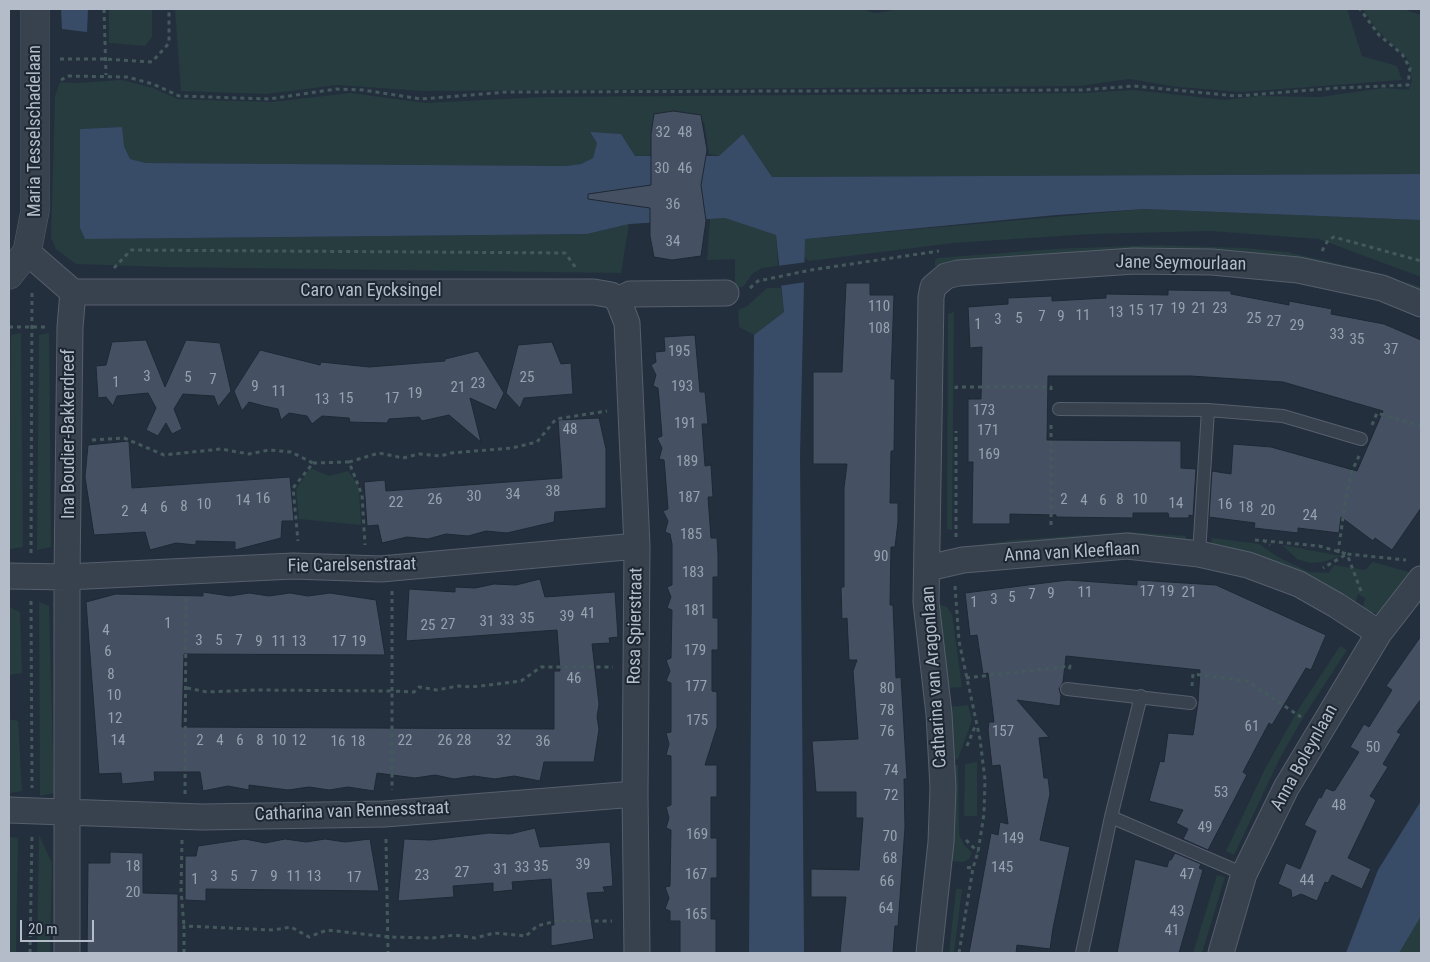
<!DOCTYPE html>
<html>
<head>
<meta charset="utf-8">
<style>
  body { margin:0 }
  #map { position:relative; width:1430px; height:962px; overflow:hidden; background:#242f3e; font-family:"Roboto Condensed",sans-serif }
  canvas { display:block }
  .frame { position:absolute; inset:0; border:10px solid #b4bcc9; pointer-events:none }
  .scale { position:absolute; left:20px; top:920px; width:74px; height:22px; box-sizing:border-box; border:2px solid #b4bcc9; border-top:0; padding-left:6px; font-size:15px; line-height:18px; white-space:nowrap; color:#b4bcc9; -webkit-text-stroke:4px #1d2633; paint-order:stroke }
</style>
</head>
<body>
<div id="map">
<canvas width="1430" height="962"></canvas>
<div class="frame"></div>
<div class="scale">20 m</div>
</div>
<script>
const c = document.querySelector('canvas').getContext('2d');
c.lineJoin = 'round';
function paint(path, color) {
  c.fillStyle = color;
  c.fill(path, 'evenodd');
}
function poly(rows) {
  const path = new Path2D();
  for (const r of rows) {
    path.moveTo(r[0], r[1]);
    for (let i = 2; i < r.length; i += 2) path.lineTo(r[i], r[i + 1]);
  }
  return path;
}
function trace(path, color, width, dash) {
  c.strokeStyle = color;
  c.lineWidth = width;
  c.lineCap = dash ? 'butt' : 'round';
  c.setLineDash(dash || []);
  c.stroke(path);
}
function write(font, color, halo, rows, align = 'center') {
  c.font = font + ' "Roboto Condensed",sans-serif';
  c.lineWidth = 4;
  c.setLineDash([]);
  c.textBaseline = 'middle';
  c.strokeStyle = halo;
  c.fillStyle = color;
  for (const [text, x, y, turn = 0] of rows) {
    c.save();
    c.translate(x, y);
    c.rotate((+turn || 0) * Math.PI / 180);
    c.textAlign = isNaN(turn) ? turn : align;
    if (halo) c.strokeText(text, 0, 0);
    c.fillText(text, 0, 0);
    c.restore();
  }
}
paint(poly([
  [109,9,152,9,152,37,145,46,109,43],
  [175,9,862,9,874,13,901,9,1347,9,1362,56,1397,66,1402,80,1242,92,1178,87,1129,79,1080,86,423,91,337,85,266,94,181,91],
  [1363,9,1403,9,1421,15,1421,174,772,177,743,134,720,156,709,154,704,122,660,121,659,155,635,156,621,134,590,133,597,143,593,158,581,164,566,166,146,163,130,159,124,146,122,127,80,129,80,228,85,239,587,234,629,224,621,273,163,267,76,264,56,249,51,238,55,96,60,82,77,83,122,80,153,88,178,99,272,102,350,93,425,103,543,97,1081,93,1133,90,1225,100,1258,96,1320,97,1383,88,1409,90,1412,80,1408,59,1376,29],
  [1144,209,1421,220,1421,277,1319,239,1211,231,1091,234,953,243,809,261,805,258,805,239],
  [725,218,776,235,778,266,762,268,752,274,744,286,735,289,735,259,707,260,710,219],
  [1155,245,1244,248,1287,252,1370,271,1421,287,1421,295,1042,257,935,266,935,260,938,258,1054,249],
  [767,288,781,288,784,312,754,335,739,327,738,310,747,306],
  [954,312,952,530,947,529,948,314],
  [21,333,23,547,9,549,11,335],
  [49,333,51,547,37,550,39,335],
  [310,468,329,476,348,471,359,487,361,525,299,519,296,489],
  [1130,532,1186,536,1187,543,967,553,967,547,1013,540],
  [1212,538,1259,544,1278,557,1309,572,1329,573,1334,565,1365,570,1373,562,1412,573,1381,614,1362,611,1365,598,1358,594,1354,606,1211,545],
  [1282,545,1341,556,1323,562,1310,563,1297,559],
  [39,602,49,606,54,793,40,796],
  [940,605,947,607,952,614,962,687,948,688,940,628],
  [9,607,20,612,22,673,9,675],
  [1340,646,1347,650,1304,716,1280,758,1234,855,1226,851,1265,769,1298,710],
  [968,705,972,720,958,759,952,760,950,707],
  [9,719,18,721,22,791,9,793],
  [977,762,977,816,964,816,965,764],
  [953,765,958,765,959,834,964,845,972,853,969,859,963,862,951,861],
  [39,835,52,863,50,953,37,953],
  [9,837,18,838,16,953,9,953],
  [1217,875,1225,877,1202,953,1193,953],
  [956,889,962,889,954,953,949,953],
  [1421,916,1421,953,1399,953,1413,928]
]), '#263c3f');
paint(poly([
  [61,9,88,9,87,32,62,29],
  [122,127,124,146,130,159,146,163,566,166,581,164,593,158,597,143,590,132,621,134,635,156,719,156,743,134,772,177,1421,174,1421,220,1144,209,1056,215,805,239,800,456,804,953,749,953,754,335,784,312,776,235,725,218,629,224,587,234,85,239,80,228,80,129],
  [1421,801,1421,916,1399,953,1346,953,1378,870]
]), '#394c67');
paint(poly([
  [807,262,806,282,779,286,777,266]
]), '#242f3e');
const building = poly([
  [673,111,701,115,707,150,701,185,706,221,701,256,672,260,654,257,650,236,650,208,588,199,588,194,651,185,651,134,654,114,673,111],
  [846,283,870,283,870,295,894,295,891,379,895,379,894,451,891,451,890,503,898,503,898,522,895,547,891,547,890,605,893,605,896,678,901,677,907,779,904,779,905,827,898,926,895,926,893,953,840,953,846,897,811,897,811,869,859,870,863,818,856,818,856,792,816,792,812,741,858,739,853,671,857,660,849,660,847,618,842,619,841,587,844,587,844,488,847,464,813,464,813,372,842,372,846,283],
  [1168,290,1231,291,1231,294,1289,305,1289,301,1332,309,1331,314,1384,324,1421,340,1421,508,1392,550,1375,538,1373,541,1341,517,1339,533,1298,528,1298,533,1254,528,1255,523,1209,517,1212,471,1231,474,1233,444,1271,447,1357,471,1383,411,1283,382,1191,376,1048,376,1047,440,1181,441,1181,468,1196,469,1193,516,1189,515,1189,518,1169,518,1168,513,1133,513,1133,518,1056,517,1056,515,1010,514,1010,524,972,524,973,462,968,462,968,399,981,399,982,347,970,348,968,307,1008,304,1008,298,1052,296,1052,301,1106,298,1106,294,1168,295,1168,290],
  [695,335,700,392,705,392,708,424,702,424,705,466,711,465,713,497,708,497,711,538,717,538,718,555,718,577,713,577,713,618,718,618,718,650,712,650,712,691,717,692,717,727,705,765,717,765,717,797,711,797,711,838,717,838,717,878,711,878,711,919,716,919,716,953,680,953,680,921,670,921,670,911,665,909,669,898,665,887,670,886,671,830,666,828,669,818,666,807,671,805,671,756,666,755,669,744,666,733,671,732,671,683,666,681,670,671,666,660,671,658,672,610,667,608,671,597,667,587,672,585,672,544,670,534,665,532,668,521,663,511,668,509,665,471,664,460,659,459,662,448,657,438,662,436,659,398,658,388,653,386,656,375,651,365,656,362,655,352,665,351,664,337,695,335],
  [146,340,165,387,186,340,220,343,231,391,218,407,214,396,183,394,174,409,182,429,172,434,166,423,158,436,146,430,156,408,148,393,117,396,113,406,106,397,98,398,96,366,106,365,112,342,146,340],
  [552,342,561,364,571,363,573,394,524,398,520,408,506,393,518,345,552,342],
  [260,350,320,365,321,362,369,367,445,361,445,359,478,351,504,393,496,410,470,398,481,442,449,415,422,421,419,417,389,419,387,423,350,422,349,418,322,416,312,424,307,416,289,413,281,420,278,409,264,406,249,402,242,411,234,391,260,350],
  [599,418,606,449,606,508,555,512,554,522,507,533,486,531,468,536,446,534,428,539,407,537,382,543,378,525,367,526,364,482,385,480,386,491,562,478,558,420,599,418],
  [129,441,132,488,290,477,294,521,282,521,281,538,235,550,235,542,196,541,196,545,176,543,150,550,145,532,94,535,85,477,88,445,129,441],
  [540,579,545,597,615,592,618,637,609,638,610,643,592,644,599,704,597,717,599,729,594,762,544,762,540,781,514,776,495,779,474,776,454,779,435,775,415,778,377,773,374,791,348,787,329,790,309,787,288,790,249,785,249,790,228,786,203,791,200,772,154,772,155,781,122,784,121,773,99,774,86,602,116,594,203,596,203,592,230,596,249,593,269,596,290,593,308,596,330,593,376,600,385,655,184,654,182,727,554,729,554,671,560,671,557,630,406,641,409,589,455,592,455,587,475,588,494,584,516,585,540,579],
  [1068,580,1137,585,1137,580,1216,585,1326,635,1311,670,1306,668,1272,725,1269,723,1243,772,1247,775,1208,850,1183,839,1188,829,1176,823,1183,810,1149,801,1160,761,1164,762,1168,733,1193,735,1198,703,1200,670,1066,656,1063,682,1059,689,1061,695,1060,706,1017,700,1049,737,1039,738,1044,778,1048,778,1050,794,1040,840,1070,847,1053,928,1050,949,1017,945,1016,953,969,953,991,833,998,835,1000,822,1008,824,1000,765,992,766,988,730,989,722,994,722,988,673,983,674,977,635,970,636,965,593,1068,580],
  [1421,636,1421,699,1397,732,1401,734,1383,764,1388,767,1370,796,1376,800,1348,858,1371,869,1362,889,1332,875,1328,883,1325,882,1317,901,1301,894,1292,898,1291,890,1278,884,1286,863,1300,869,1316,831,1304,825,1319,797,1321,798,1326,788,1333,791,1335,790,1359,752,1350,747,1364,724,1369,727,1392,690,1386,686,1421,636],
  [535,828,540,847,610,842,613,886,603,887,605,892,587,893,594,939,551,946,551,925,554,925,551,879,512,882,513,890,493,892,493,883,453,886,454,897,398,901,404,839,430,840,489,833,510,834,535,828],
  [245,839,265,843,285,839,306,842,325,839,345,842,370,839,379,891,206,889,206,901,185,900,185,856,196,856,198,846,245,839],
  [110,852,143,853,143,893,178,894,178,953,87,953,88,863,110,863,110,852],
  [1175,853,1201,864,1199,868,1203,870,1179,953,1117,953,1135,859,1167,867,1169,860,1171,860,1175,853]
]);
paint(building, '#455162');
trace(building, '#1f2835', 1);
const service = poly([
  [1059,409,1208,410,1283,416,1361,439],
  [1199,554,1208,410],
  [1067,689,1190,703],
  [1111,817,1244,874],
  [1082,953,1111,817,1141,696]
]);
const minor = poly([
  [27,252,73,292,594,292,611,295,618,300,627,323,637,546,635,794,637,953],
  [618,300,630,294,726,293],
  [928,568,963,560,1127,546,1199,554,1248,565,1299,584,1336,605,1379,633],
  [9,576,67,577,293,566,381,569,637,546],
  [9,810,202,817,385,814,635,794],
  [67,953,67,577,70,327,73,292],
  [929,953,941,842,943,788,939,714,926,602,931,297,933,287,946,276,958,273,1134,261,1212,262,1298,270,1382,288,1421,304],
  [1221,953,1244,874,1286,788,1379,633,1421,579]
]);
const tertiary = poly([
  [9,275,27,252,35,211,35,9]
]);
trace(service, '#565f6c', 14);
trace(minor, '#565f6c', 27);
trace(tertiary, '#565f6c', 29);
trace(poly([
  [104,9,106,75],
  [60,59,105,59,152,62,169,43,169,9],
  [61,80,68,76,127,77,153,84,179,96,269,99,336,89,363,90,421,99,507,92,1082,90,1134,86,1236,96,1337,88,1408,85,1410,68,1402,54,1379,35,1360,9],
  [1322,251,1328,240,1334,237,1421,261],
  [114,268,131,250,565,253,576,268],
  [750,288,758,281,811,270,939,251],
  [9,327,46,327],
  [956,389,956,387,1051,387,1051,394],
  [1051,425,1051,529],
  [1372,425,1377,413,1421,426],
  [92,440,124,438,164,455,221,449,249,454,269,450,291,452,313,463,293,488,298,541],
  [349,462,379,453,403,458,419,454,441,456,451,453,512,448,537,442,556,419,607,411],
  [313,463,349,462,362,495,365,545],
  [956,537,956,431],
  [1255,540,1319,546,1347,554,1323,568],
  [1263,540,1270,545],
  [31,553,32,292],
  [1338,553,1346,497,1352,471,1359,456],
  [955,586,959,641,980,739,985,780,984,814,978,852,973,868,963,867],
  [392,591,392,691,414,692,419,687,437,690,458,686,472,687,521,681,541,667,613,667],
  [1361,591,1347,554,1406,560],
  [31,601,32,788],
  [966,678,1070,666,1069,670],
  [1192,686,1193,674,1247,681,1301,717],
  [187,688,207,692,255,690,392,691,392,790],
  [967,746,976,724],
  [185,794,186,595],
  [386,839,388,953],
  [182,840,181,890,184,926],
  [966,840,978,852],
  [30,953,32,834],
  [184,953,184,926,273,930,291,927,309,937,327,930,389,937,432,938,455,935,475,938,494,933,526,936,537,926,556,921,612,921],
  [959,953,973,868]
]), '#44595c', 3, [4, 4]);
trace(service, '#38414e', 12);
trace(minor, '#38414e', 25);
trace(tertiary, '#38414e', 28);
write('15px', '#98a1af', null, [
  ["32",663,133],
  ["48",685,133],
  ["30",662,169],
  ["46",685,169],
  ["36",673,205],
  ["34",673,242],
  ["110",879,307],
  ["19",1178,309],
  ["21",1199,309],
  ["23",1220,309],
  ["15",1136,311],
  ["17",1156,311],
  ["13",1116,313],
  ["11",1083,316],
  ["7",1042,317],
  ["9",1061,317],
  ["5",1019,319],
  ["25",1254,319],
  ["3",998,320],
  ["27",1274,322],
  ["1",978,325],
  ["29",1297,326],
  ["108",879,329],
  ["33",1337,335],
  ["35",1357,340],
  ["37",1391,350],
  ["195",679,352],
  ["3",147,377],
  ["5",188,378],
  ["25",527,378],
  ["7",213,380],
  ["1",116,383],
  ["23",478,384],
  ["9",255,387],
  ["193",682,387],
  ["21",458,388],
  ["11",279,392],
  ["19",415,394],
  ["15",346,399],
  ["17",392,399],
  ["13",322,400],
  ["173",984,411],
  ["191",685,424],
  ["48",570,430],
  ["171",988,431],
  ["169",989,455],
  ["189",687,462],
  ["38",553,492],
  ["34",513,495],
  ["30",474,497],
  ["187",689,498],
  ["16",263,499],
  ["26",435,500],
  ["2",1064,500],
  ["8",1120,500],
  ["10",1140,500],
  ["14",243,501],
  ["4",1084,501],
  ["6",1103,501],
  ["22",396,503],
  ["14",1176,504],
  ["10",204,505],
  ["16",1225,505],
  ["8",184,507],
  ["6",164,508],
  ["18",1246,508],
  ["4",144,510],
  ["20",1268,511],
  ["2",125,512],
  ["24",1310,516],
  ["185",691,535],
  ["90",881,557],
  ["183",693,573],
  ["17",1147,592],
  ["19",1167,592],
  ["11",1085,593],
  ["21",1189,593],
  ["9",1051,594],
  ["7",1032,595],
  ["5",1012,598],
  ["3",994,600],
  ["1",974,603],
  ["181",695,611],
  ["41",588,614],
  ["39",567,617],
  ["35",527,619],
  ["33",507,621],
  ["31",487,622],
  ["1",168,624],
  ["27",448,625],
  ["25",428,626],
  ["4",106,631],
  ["3",199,641],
  ["5",219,641],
  ["7",239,641],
  ["9",259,642],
  ["11",279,642],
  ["13",299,642],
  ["17",339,642],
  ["19",359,642],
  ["179",695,651],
  ["6",108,652],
  ["8",111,675],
  ["46",574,679],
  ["177",696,687],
  ["80",887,689],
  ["10",114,696],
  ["78",887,711],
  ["12",115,719],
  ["175",697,721],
  ["61",1252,727],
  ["76",887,732],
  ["157",1003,732],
  ["14",118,741],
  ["2",200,741],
  ["4",220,741],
  ["6",240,741],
  ["8",260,741],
  ["10",279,741],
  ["12",299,741],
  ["22",405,741],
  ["26",445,741],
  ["28",464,741],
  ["32",504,741],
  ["16",338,742],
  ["18",358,742],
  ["36",543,742],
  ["50",1373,748],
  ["74",891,771],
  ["53",1221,793],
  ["72",891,796],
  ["48",1339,806],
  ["49",1205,828],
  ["169",697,835],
  ["70",890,837],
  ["149",1013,839],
  ["68",890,859],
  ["39",583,865],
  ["18",133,867],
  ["35",541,867],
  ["33",522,868],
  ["145",1002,868],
  ["31",501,870],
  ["27",462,873],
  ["167",696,875],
  ["47",1187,875],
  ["23",422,876],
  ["3",214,877],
  ["5",234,877],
  ["7",254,877],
  ["9",274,877],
  ["11",294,877],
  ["13",314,877],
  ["17",354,878],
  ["1",195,880],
  ["44",1307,881],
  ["66",887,882],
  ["20",133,893],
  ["64",886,909],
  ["43",1177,912],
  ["165",696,915],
  ["41",1172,931]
]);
write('18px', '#b4bcc9', '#1d2633', [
  ["Maria Tesselschadelaan",35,131,-90],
  ["Jane Seymourlaan",1181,264,1],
  ["Caro van Eycksingel",371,291],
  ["Ina Boudier-Bakkerdreef",69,434,-90],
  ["Anna van Kleeflaan",1072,553,-3],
  ["Fie Carelsenstraat",352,566,-1],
  ["Rosa Spierstraat",636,626,-89],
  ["Catharina van Aragonlaan",935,677,-94],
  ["Anna Boleynlaan",1305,758,-61],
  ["Catharina van Rennesstraat",352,812,-2]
]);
</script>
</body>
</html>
